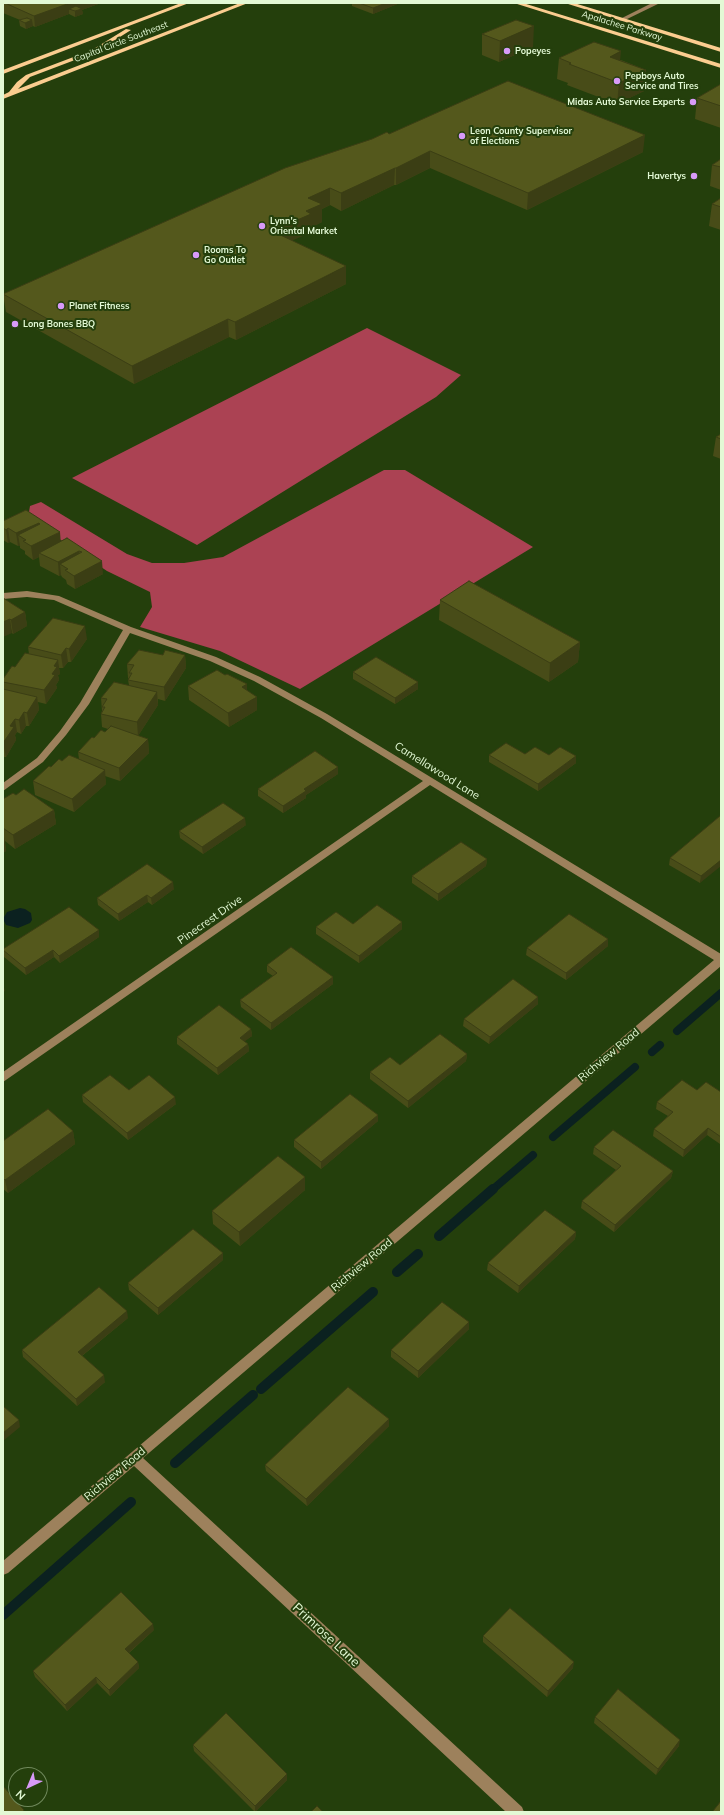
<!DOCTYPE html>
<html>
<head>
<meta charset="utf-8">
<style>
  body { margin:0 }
  #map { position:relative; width:724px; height:1815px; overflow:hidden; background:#243f0c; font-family:Mulish,sans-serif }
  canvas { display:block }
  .frame { position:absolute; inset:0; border:4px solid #e3f9d5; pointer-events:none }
  .north { position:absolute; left:8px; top:1767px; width:40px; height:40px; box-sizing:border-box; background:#243f0c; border:1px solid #70895c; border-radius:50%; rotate:224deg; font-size:11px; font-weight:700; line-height:16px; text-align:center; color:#e3f9d5 }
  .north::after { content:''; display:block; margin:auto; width:14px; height:18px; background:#d89af8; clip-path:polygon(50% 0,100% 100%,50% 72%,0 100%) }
</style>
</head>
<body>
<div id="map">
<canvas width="724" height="1815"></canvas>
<div class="frame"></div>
<div class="north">N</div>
</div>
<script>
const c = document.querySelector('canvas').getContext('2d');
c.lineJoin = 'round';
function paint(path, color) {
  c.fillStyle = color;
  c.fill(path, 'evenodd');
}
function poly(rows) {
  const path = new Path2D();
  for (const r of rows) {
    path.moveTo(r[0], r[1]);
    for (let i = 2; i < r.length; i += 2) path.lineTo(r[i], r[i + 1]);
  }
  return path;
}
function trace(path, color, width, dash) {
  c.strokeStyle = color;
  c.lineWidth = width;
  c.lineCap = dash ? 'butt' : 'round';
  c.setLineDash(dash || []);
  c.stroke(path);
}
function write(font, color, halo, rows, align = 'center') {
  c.font = font + ' Mulish,sans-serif';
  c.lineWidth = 4;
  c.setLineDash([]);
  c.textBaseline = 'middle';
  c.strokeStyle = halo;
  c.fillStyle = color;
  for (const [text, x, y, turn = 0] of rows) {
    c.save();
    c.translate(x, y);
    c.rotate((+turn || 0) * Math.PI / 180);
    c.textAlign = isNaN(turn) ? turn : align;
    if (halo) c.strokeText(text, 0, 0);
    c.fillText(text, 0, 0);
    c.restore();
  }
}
paint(poly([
  [367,328,461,375,436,397,197,545,72,478],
  [384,470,405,470,533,547,300,689,220,651,140,627,152,607,150,592,107,571,28,518,30,506,41,502,127,554,152,563,184,563,223,557]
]), '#ab4253');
paint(poly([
  [20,908,25,909,31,913,32,920,30,923,18,928,6,925,3,919,7,912]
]), '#0b2120');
trace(poly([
  [677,1031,721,993],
  [652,1052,660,1045],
  [553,1137,635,1067],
  [492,1190,533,1155]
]), '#0b2120', 8);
trace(poly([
  [439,1236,493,1189],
  [397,1272,418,1254],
  [261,1389,373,1292],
  [175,1463,253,1395],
  [3,1615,131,1502]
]), '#0b2120', 10);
paint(poly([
  [652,3,660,3,623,21,618,20,652,3],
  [27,591,59,596,131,627,216,657,260,677,327,714,721,954,721,966,143,1458,522,1807,524,1812,506,1812,134,1466,8,1573,3,1575,3,1561,714,960,430,785,3,1082,3,1072,423,781,321,718,254,681,210,661,130,633,89,704,66,735,43,762,3,791,3,783,37,758,60,731,80,703,123,630,54,600,27,597,3,599,3,593,27,591]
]), '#9d815c');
paint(poly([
  [181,3,189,3,3,74,3,70,181,3],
  [240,3,248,3,3,99,3,95,9,92,17,82,26,75,92,50,126,29,131,30,96,52,30,77,18,89,240,3],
  [514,3,523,3,721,64,721,68,514,3],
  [565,3,574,3,721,48,721,52,565,3]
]), '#fbcd90');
paint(poly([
  [3,3,101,3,82,10,83,14,75,17,69,14,35,27,33,26,26,29,20,26,19,20,20,20,3,13],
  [352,3,400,3,373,14,352,6],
  [482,34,533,47,499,62,482,55],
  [559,58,621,60,646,70,644,91,617,104,567,85,568,83,557,79],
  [721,84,721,128,695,119,697,98],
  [389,134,643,152,527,210,430,168,396,185,394,185,341,211,330,205,322,209,322,222,312,227,312,232,292,240,346,284,236,340,229,337,134,384,6,312,3,294],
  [721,159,721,190,710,186,712,165],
  [721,198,721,230,709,226,712,204],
  [721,434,721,459,713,456,716,437],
  [26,510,61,541,67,538,103,574,75,589,67,584,66,580,62,577,61,575,59,576,40,566,39,557,33,560,25,554,25,551,20,548,20,546,18,546,10,542,8,543,3,540,3,521],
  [3,598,25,612,27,626,13,634,12,633],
  [440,600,580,642,578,662,549,682,439,620],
  [87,639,71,662,68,662,63,668,59,668,60,674,58,675,59,680,56,685,57,688,46,704,38,702,39,710,29,726,26,726,21,734,17,732,15,735,16,740,6,757,3,757,3,679,29,654,28,647],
  [163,655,185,655,186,668,165,701,158,699,158,705,138,736,148,739,149,753,120,781,105,776,106,784,74,812,35,795,33,781,51,767,62,761,79,759,78,752,94,738,105,732,108,729,102,727,101,714,102,711,101,698,129,685,128,680,129,678,128,678,127,664],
  [353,672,418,682,418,689,395,704,353,679],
  [225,675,247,684,247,690,257,710,229,727,189,700,188,686],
  [489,755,549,755,576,763,538,791,489,762],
  [338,774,306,795,306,798,283,813,258,796,258,789],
  [16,795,54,810,56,824,15,849,5,841,6,851,3,853,3,799],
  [720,816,700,883,669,865,670,858],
  [246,825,203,854,180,838,179,831],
  [487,859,486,866,438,901,412,883,412,876],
  [174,889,152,905,148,902,119,921,98,905,97,898],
  [353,924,402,929,359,963,316,934,316,927],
  [99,937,60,963,54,957,26,975,4,957,3,949],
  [608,939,608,946,566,980,526,955,527,948],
  [267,965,333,984,271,1030,241,1007,240,1000,273,976,267,972],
  [538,997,538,1004,489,1044,463,1026,464,1019],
  [251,1029,252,1036,244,1041,248,1044,249,1051,218,1075,177,1044,177,1037],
  [467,1054,466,1061,408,1108,370,1079,370,1072,400,1065],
  [129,1090,176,1104,128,1140,83,1102,82,1095],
  [697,1090,721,1092,721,1143,720,1144,707,1135,683,1157,653,1136,654,1129,668,1116,656,1109,657,1102],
  [378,1115,378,1121,321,1169,294,1147,294,1140],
  [73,1131,75,1144,8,1193,3,1189,3,1141],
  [594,1147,673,1171,671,1178,614,1232,581,1208,582,1201,616,1170,593,1154],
  [305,1177,305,1190,240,1246,213,1224,212,1211],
  [576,1232,575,1239,518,1293,487,1270,488,1263],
  [223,1260,158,1315,129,1290,128,1283],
  [128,1318,82,1356,105,1382,77,1406,23,1357,22,1350],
  [469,1322,469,1329,418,1378,391,1357,391,1350],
  [389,1419,389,1426,307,1506,266,1471,265,1465],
  [154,1630,129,1653,138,1662,139,1668,110,1696,97,1683,67,1711,35,1677,33,1671],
  [483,1636,573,1668,547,1697,483,1642],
  [595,1717,679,1746,656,1775,594,1723],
  [193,1745,287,1774,287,1780,255,1812,194,1751]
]), '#484c18');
paint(poly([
  [70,3,101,3,82,10,83,14,75,17,75,11,69,9,69,14,35,27,34,16],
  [386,3,400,3,373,14,373,8],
  [32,20,33,26,26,29,25,23],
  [534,26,533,47,499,62,500,41],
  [621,51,619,72,610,57],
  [646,70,644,91,617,104,619,83],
  [645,135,643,152,527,210,528,193],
  [430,151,430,168,396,185,396,168],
  [395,168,394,185,341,211,341,193],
  [330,188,330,205,322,209,322,222,312,227,312,232,273,249,272,231,308,198],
  [346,266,346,284,236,340,235,322],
  [228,319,229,337,134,384,132,366],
  [39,523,40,536,26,540,18,535,20,546,18,546,16,533],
  [8,528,10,542,8,543,6,530],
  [60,532,61,545,39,553,39,557,33,560,31,546],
  [79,551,81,564,68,569,60,564,61,575,59,576,58,562],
  [102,561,103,574,75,589,74,576],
  [25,612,27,626,13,634,11,620],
  [10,619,12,633,3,637,3,622],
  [85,626,87,639,71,662,69,649],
  [580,642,578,662,549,682,550,663],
  [66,648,68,662,63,668,61,655],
  [185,655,186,668,165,701,164,687],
  [58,660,60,674,58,675,59,680,56,685,57,688,46,704,44,690,52,674,54,666],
  [418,682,418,689,395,704,395,698],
  [247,684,247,698,242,687],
  [157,692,158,705,138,736,137,722],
  [37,697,39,710,29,726,27,713],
  [257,697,257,710,229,727,228,713],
  [24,712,26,726,21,734,19,720],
  [15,719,17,732,15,735,16,740,6,757,3,743,10,726],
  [148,739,149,753,120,781,119,768],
  [576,756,576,763,538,791,538,784],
  [338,767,338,774,306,795,306,798,283,813,283,806,304,789],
  [105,770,106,784,74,812,72,799],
  [54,810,56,824,15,849,13,835],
  [245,818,246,825,203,854,202,847],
  [4,837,6,851,3,853,3,838],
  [487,859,486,866,438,901,438,894],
  [721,860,721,866,700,883,701,876],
  [173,882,174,889,152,905,151,898],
  [147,895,148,902,119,921,118,914],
  [402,922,402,929,359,963,359,956],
  [99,930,99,937,60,963,59,956],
  [608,939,608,946,566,980,566,973],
  [53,950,54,957,26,975,25,968],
  [333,977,333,984,271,1030,271,1023],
  [3,984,5,991,3,992],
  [538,997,538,1004,489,1044,490,1037],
  [251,1029,252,1036,240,1045,240,1038],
  [248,1044,249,1051,218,1075,217,1068],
  [467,1054,466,1061,408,1108,408,1101],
  [175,1097,176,1104,128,1140,127,1133],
  [378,1115,378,1121,321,1169,321,1162],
  [708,1128,707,1135,683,1157,684,1150],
  [73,1131,75,1144,8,1193,5,1180],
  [673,1171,671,1178,614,1232,615,1225],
  [305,1177,305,1190,240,1246,239,1232],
  [576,1232,575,1239,518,1293,519,1286],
  [223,1253,223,1260,158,1315,158,1308],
  [127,1311,128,1318,79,1358,78,1352],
  [469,1322,469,1329,418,1378,418,1371],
  [104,1375,105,1382,77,1406,76,1399],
  [389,1419,389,1426,307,1506,306,1499],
  [19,1420,20,1427,3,1441,3,1433],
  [153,1624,154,1630,126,1655,125,1649],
  [138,1662,139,1668,110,1696,109,1690],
  [574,1662,573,1668,547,1697,548,1691],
  [96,1677,97,1683,67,1711,65,1705],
  [680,1740,679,1746,656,1775,658,1769],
  [287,1774,287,1780,255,1812,255,1806]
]), '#3b3e14');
const building = poly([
  [5,3,70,3,34,16,5,3],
  [359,3,386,3,373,8,359,3],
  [76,6,82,9,75,11,69,9,76,6],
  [27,18,32,20,25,23,19,20,27,18],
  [516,20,534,26,500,41,482,34,516,20],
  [594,42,621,51,610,57,646,70,619,83,569,64,571,63,559,58,594,42],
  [508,81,645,135,528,193,430,151,396,168,395,168,341,193,330,188,308,198,322,204,306,211,311,214,272,231,346,266,235,322,228,319,132,366,3,294,285,168,372,139,387,132,389,134,508,81],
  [721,84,721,106,697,98,721,84],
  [721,159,721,167,712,165,721,159],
  [721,198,721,207,712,204,721,198],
  [721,434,721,439,716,437,721,434],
  [26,510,60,532,31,546,23,541,26,540,18,535,40,524,39,523,16,533,8,528,6,530,3,528,3,521,26,510],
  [67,538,102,561,74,576,65,570,68,569,60,564,82,552,79,551,58,562,39,553,67,538],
  [469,581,580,642,550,663,440,600,469,581],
  [3,598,25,612,11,620,10,619,3,622,3,598],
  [53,618,85,626,69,649,66,648,61,655,28,647,53,618],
  [139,650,163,655,165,650,185,655,164,687,128,680,132,673,129,673,134,665,127,664,139,650],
  [25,653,58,660,54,666,57,667,52,674,55,675,44,690,3,682,3,679,12,666,15,667,25,653],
  [376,657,418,682,395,698,353,672,376,657],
  [217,670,225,675,227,674,247,684,242,687,257,697,228,713,188,686,217,670],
  [114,682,157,692,137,722,101,714,105,707,102,707,107,699,101,698,114,682],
  [3,689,37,697,27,713,24,712,19,720,15,719,10,726,14,727,3,743,3,689],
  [111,726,148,739,119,768,78,752,92,737,94,738,101,730,105,732,111,726],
  [506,743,525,754,535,747,549,755,560,747,576,756,538,784,489,755,506,743],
  [315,751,338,767,304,789,306,791,283,806,258,789,315,751],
  [69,755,105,770,72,799,33,781,49,766,51,767,59,759,62,761,69,755],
  [24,789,54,810,13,835,3,828,3,799,13,793,16,795,24,789],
  [223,803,245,818,202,847,179,831,223,803],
  [720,816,721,817,721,860,701,876,670,858,720,816],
  [461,842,487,859,438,894,412,876,461,842],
  [147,864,173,882,151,898,147,895,118,914,97,898,147,864],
  [377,905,402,922,359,956,316,927,336,912,353,924,377,905],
  [69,907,99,930,59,956,53,950,25,968,3,950,3,949,69,907],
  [569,914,608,939,566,973,527,948,569,914],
  [291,947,333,977,271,1023,240,1000,277,973,267,965,291,947],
  [513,979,538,997,490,1037,464,1019,513,979],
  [219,1005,251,1029,240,1038,248,1044,217,1068,177,1037,219,1005],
  [440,1034,467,1054,408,1101,370,1072,390,1057,400,1065,440,1034],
  [110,1075,129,1090,149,1075,175,1097,127,1133,82,1095,110,1075],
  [682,1080,697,1090,706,1082,721,1092,721,1137,708,1128,684,1150,654,1129,673,1112,657,1102,682,1080],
  [350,1094,378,1115,321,1162,294,1140,350,1094],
  [48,1109,73,1131,5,1180,3,1178,3,1141,48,1109],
  [613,1130,673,1171,615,1225,582,1201,621,1166,594,1147,613,1130],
  [278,1156,305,1177,239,1232,212,1211,278,1156],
  [545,1210,576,1232,519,1286,488,1263,545,1210],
  [193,1229,223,1253,158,1308,128,1283,193,1229],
  [99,1287,127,1311,78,1352,104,1375,76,1399,22,1350,99,1287],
  [442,1302,469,1322,418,1371,391,1350,442,1302],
  [348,1387,389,1419,306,1499,265,1465,348,1387],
  [3,1406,19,1420,3,1433,3,1406],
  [121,1592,153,1624,125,1649,138,1662,109,1690,96,1677,65,1705,33,1671,121,1592],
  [510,1608,574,1662,548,1691,483,1636,510,1608],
  [618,1689,680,1740,658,1769,595,1717,618,1689],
  [226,1713,287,1774,255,1806,193,1745,226,1713],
  [3,1786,24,1810,23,1812,3,1812,3,1786],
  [721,1801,721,1812,714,1812,713,1811,721,1801],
  [317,1806,323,1812,311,1812,317,1806]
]);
paint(building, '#54581c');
trace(building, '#3b3e14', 1);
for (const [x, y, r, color] of [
  [507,51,4,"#d89af8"],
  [617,81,4,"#d89af8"],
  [693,102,4,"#d89af8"],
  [462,136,4,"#d89af8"],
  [694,176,4,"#d89af8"],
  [262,226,4,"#d89af8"],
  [196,255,4,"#d89af8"],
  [61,306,4,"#d89af8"],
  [15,324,4,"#d89af8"]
]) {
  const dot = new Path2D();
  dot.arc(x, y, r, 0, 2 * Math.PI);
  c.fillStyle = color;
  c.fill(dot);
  trace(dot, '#243f0c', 1.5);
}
write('9px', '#e3f9d5', '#243f0c', [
  ["Apalachee Parkway",622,26,17],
  ["Capital Circle Southeast",121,42,-21]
]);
write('bold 9px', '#e3f9d5', '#243f0c', [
  ["Popeyes",515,51],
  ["Pepboys Auto",625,76],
  ["Service and Tires",625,86],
  ["Midas Auto Service Experts",685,102,"right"],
  ["Leon County Supervisor",470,131],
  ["of Elections",470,141],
  ["Havertys",686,176,"right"],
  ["Lynn's",270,221],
  ["Oriental Market",270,231],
  ["Rooms To",204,250],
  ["Go Outlet",204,260],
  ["Planet Fitness",69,306],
  ["Long Bones BBQ",23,324]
], 'left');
write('11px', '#e3f9d5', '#243f0c', [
  ["Camellawood Lane",437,771,32],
  ["Pinecrest Drive",210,920,-35],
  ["Richview Road",609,1055,-40],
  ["Richview Road",362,1265,-40],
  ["Richview Road",115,1474,-40]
]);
write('13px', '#e3f9d5', '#243f0c', [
  ["Primrose Lane",326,1635,43]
]);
</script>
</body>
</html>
